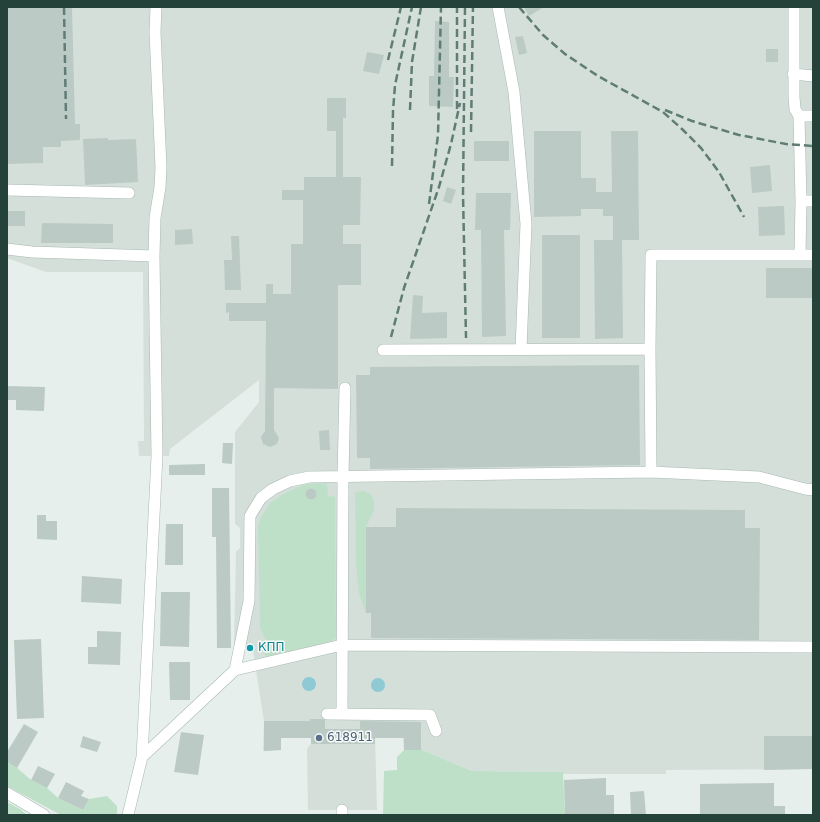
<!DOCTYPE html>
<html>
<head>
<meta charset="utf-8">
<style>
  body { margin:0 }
  #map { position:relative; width:820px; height:822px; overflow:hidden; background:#e6efeb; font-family:"DejaVu Sans",sans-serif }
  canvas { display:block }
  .frame { position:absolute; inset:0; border:8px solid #24423a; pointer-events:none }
</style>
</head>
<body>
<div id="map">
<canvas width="820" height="822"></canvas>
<div class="frame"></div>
</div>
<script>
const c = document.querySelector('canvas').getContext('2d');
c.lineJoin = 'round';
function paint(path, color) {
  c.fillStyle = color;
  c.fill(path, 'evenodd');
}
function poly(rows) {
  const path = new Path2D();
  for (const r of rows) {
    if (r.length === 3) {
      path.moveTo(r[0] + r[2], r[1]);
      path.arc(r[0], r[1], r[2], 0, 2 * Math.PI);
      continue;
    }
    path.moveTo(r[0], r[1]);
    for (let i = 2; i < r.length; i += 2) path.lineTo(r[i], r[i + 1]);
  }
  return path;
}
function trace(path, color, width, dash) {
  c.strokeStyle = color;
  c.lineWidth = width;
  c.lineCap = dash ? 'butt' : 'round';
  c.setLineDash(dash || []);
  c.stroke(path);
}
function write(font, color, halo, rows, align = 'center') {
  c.font = font + ' "DejaVu Sans",sans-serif';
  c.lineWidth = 3;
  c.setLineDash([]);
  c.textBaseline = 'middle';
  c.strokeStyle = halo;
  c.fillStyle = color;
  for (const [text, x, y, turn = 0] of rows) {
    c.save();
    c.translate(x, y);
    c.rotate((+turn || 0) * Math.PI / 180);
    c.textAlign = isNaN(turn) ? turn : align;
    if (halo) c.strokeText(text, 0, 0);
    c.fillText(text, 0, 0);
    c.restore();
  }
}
paint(poly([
  [7,7,813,7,813,769,666,770,666,774,563,774,563,772,472,771,422,750,404,750,403,738,375,738,377,810,308,810,307,749,311,744,311,738,281,738,281,750,263,751,264,721,253,651,234,643,236,552,240,548,240,528,235,524,235,432,259,402,259,380,170,449,169,456,139,456,138,441,144,441,143,272,46,272,7,258]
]), '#d4dfda');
paint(poly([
  [327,483,328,496,335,497,336,638,330,642,266,657,262,645,266,641,260,627,258,527,261,517,270,503,285,493,306,484],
  [364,491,370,494,374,499,374,510,366,527,366,613,359,593,356,565,355,492],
  [404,750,422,750,472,771,563,772,565,815,383,815,384,771,397,770,397,757],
  [7,762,17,768,31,780,47,788,58,798,83,810,89,799,107,796,117,806,117,815,61,815,7,786],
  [7,802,20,809,27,815,7,815]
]), '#bfe0c8');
paint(poly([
  [309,684,7],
  [378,685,7]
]), '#8ec9d4');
paint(poly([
  [7,7,72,7,75,124,80,124,80,140,61,141,61,147,43,147,43,163,7,164],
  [524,7,544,7,529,16],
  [435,21,449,22,449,77,454,77,453,107,429,106,429,76,434,76],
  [523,36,527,53,519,55,515,37],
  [766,49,778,49,778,62,766,62],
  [367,52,384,55,379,74,363,71],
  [327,98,346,98,346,118,343,118,343,177,361,177,360,225,343,225,343,244,361,244,361,285,338,285,338,389,274,388,274,430,279,438,277,444,270,447,263,444,261,437,265,431,266,321,229,321,229,312,226,313,226,303,266,303,266,284,273,284,273,294,291,294,291,244,303,244,303,200,282,200,282,190,304,190,304,177,336,177,336,131,327,131],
  [534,131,581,131,581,178,596,178,596,192,612,192,611,131,638,131,639,240,622,240,623,338,595,339,594,240,613,240,613,216,603,216,603,209,581,209,581,216,534,217],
  [108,138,108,140,136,139,138,182,85,185,83,139],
  [474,141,509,141,509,161,474,161],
  [770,165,772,191,752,193,750,167],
  [447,187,456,190,451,204,443,201],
  [476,193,511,193,510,230,504,230,506,336,482,337,481,230,475,230],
  [784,206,785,235,759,236,758,207],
  [7,211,25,211,25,226,7,226],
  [42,223,113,224,113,243,41,243],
  [192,229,193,244,175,245,175,230],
  [542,235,580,235,580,338,542,338],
  [231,236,239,236,241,290,225,290,224,260,232,260],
  [766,268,813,268,813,298,766,298],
  [413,295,423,296,422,313,447,312,447,338,410,339],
  [639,365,640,465,370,469,370,458,357,458,356,375,370,375,370,367],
  [7,386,45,387,44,411,16,410,16,400,7,400],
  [329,430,330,450,320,450,319,431],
  [223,443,233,443,232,464,222,463],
  [205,464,205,475,169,475,169,465],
  [212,488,229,488,231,648,217,648,216,537,212,537],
  [311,494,5.5],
  [396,508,745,510,745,528,760,528,759,640,371,638,371,613,366,613,366,527,396,527],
  [37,515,46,515,46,521,57,521,57,540,37,539],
  [166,524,183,524,183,565,165,565],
  [82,576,122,579,121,604,81,602],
  [161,592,190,592,189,647,160,646],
  [97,631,121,632,120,665,88,664,88,647,97,647],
  [41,639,44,718,17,719,14,640],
  [169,662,190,662,190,700,170,700],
  [310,719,322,719,325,720,325,729,360,729,360,721,421,722,421,750,404,750,404,738,375,738,375,744,311,744,311,738,281,738,281,750,264,751,264,721,310,721],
  [24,724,38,732,17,768,7,762,7,752],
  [181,732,204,735,198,775,174,772],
  [83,736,101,742,97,752,80,747],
  [764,736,813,736,813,769,764,770],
  [38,766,55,774,47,788,31,780],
  [606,778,606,795,614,795,614,815,565,815,564,780],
  [66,782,84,791,81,796,89,799,83,810,58,798],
  [774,783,774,806,785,806,785,815,700,815,700,784],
  [644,791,646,815,631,815,630,792]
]), '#bbcac4');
const minor = poly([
  [498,7,514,92,526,224,521,349],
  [794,7,794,97,795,109,799,116],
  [793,74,813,76],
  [7,190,129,193],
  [801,201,813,201],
  [7,249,32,252,154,256],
  [800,255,801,201,799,116,813,116],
  [383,350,650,349],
  [651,472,650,349,651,255,813,255],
  [235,670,249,601,250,516,261,498,273,489,290,481,309,477,651,472,759,477,805,489,813,490],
  [327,714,430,715,436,731],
  [342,714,343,476,345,388],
  [142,757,235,670,342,645,813,647],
  [7,793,44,815],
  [342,810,342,815],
  [128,815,142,757,157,456,154,256,155,218,160,187,161,167,155,32,156,7]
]);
trace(minor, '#a8b8b2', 12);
trace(minor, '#fff', 11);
trace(poly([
  [64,7,66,119],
  [465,7,463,194,466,338],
  [519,7,543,35,565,54,598,76,663,112,682,129,701,148,719,172,744,217],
  [388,60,401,7],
  [457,109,457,7],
  [410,110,412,62,421,7],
  [665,110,692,121,739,135,786,144,813,146],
  [471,132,473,7],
  [392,166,393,111,395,85,412,7],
  [429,204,438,135,441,7],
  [391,337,404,288,439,187,451,144,460,103]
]), '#5f7d75', 2.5, [8, 4]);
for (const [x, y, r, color] of [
  [250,648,4,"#0f9aa8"],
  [319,738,4,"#5c6f8a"]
]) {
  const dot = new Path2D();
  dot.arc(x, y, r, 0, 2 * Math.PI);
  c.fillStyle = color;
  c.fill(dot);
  trace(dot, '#f7fbf9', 1.5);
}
write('12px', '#0d838f', '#f7fbf9', [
  ["КПП",258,648]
], 'left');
write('12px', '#4e5e75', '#f7fbf9', [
  ["618911",327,738]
], 'left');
</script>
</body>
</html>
